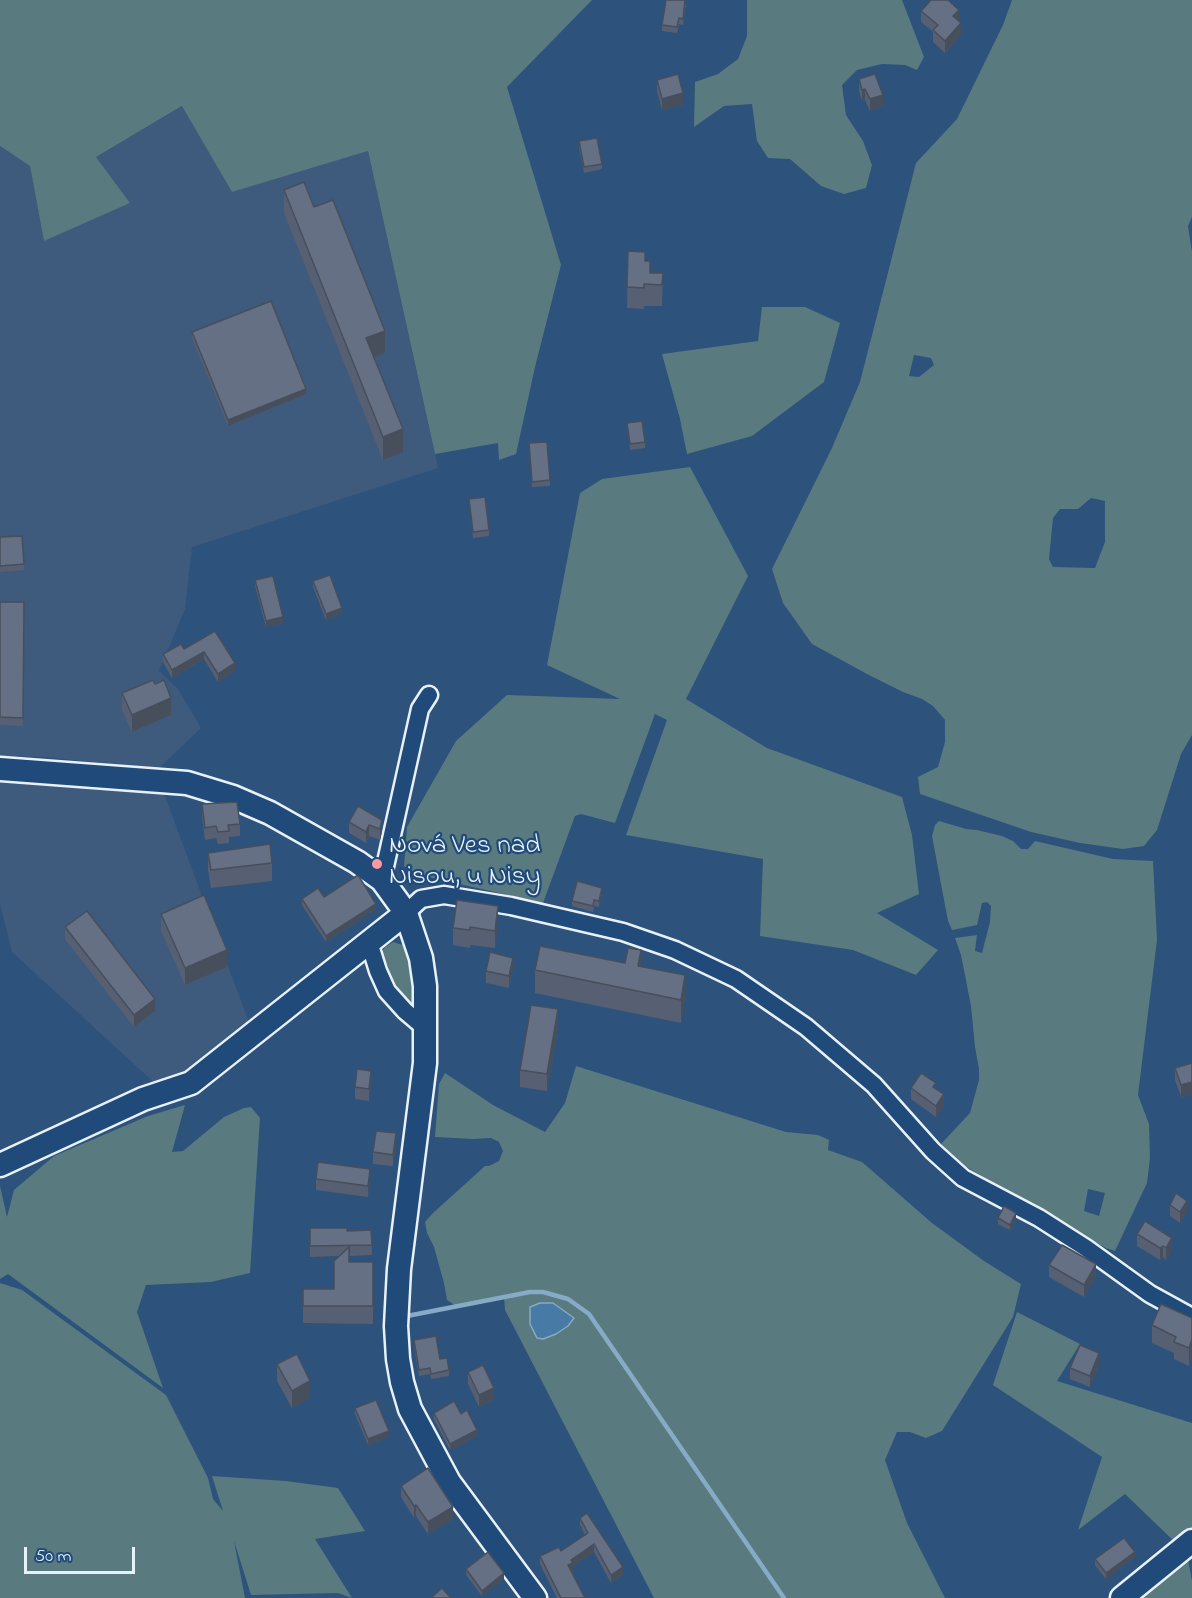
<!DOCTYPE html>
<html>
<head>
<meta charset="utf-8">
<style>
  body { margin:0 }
  #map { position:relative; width:1192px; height:1598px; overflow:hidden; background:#2d527c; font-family:"Indie Flower",sans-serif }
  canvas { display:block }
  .scale { position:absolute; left:24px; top:1547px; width:111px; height:27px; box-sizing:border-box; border:3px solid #e8f1f8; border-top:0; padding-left:8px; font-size:18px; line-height:21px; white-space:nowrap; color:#e8f1f8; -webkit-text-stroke:4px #1f4a7a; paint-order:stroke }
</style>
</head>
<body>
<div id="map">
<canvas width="1192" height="1598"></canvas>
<div class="scale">50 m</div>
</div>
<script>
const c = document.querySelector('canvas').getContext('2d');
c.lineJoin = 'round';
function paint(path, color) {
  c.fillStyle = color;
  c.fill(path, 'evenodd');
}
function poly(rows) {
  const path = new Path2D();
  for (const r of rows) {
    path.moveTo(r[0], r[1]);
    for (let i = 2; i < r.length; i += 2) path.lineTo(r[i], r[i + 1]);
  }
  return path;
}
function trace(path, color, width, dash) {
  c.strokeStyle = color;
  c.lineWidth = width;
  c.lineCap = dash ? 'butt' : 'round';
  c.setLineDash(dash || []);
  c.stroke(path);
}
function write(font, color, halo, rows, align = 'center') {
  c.font = font + ' "Indie Flower",sans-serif';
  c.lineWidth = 4.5;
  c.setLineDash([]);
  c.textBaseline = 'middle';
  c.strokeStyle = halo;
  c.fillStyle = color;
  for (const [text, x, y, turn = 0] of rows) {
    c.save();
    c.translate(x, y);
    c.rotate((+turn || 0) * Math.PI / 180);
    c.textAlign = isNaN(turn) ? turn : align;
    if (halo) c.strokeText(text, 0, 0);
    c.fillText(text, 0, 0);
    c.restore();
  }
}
paint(poly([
  [183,106,232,192,368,151,438,468,192,547,185,609,159,671,178,689,201,728,158,769,44,757,0,756,0,146,30,166,44,240,130,203,96,157],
  [0,781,163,791,251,1028,208,1062,160,1088,12,952,0,904]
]), '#3e5b7e');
paint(poly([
  [0,0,592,0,507,87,561,265,535,367,516,454,499,460,498,443,435,454,368,151,232,192,182,106,96,157,130,203,44,241,30,166,0,146],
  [747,0,902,0,924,57,917,70,905,65,882,64,857,70,842,85,846,115,863,141,872,165,866,188,844,194,821,186,790,159,768,158,757,141,752,104,724,106,694,127,695,82,718,74,738,59,747,36],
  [1012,0,1192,0,1192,217,1188,226,1192,252,1192,735,1181,754,1157,830,1144,846,1123,849,1080,843,1031,832,920,794,918,777,938,767,945,742,945,720,933,706,922,699,903,692,867,674,812,644,783,603,772,569,832,448,860,382,916,163,957,119,1003,25],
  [914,355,931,358,934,365,919,377,909,376],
  [1091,498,1105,501,1105,542,1095,568,1053,567,1049,559,1053,518,1060,509,1078,509],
  [762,307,805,307,840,323,824,382,752,436,687,454,680,419,662,354,758,341],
  [690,467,748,576,686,699,767,748,902,797,912,835,919,894,877,913,938,950,916,975,853,950,760,936,763,859,626,835,667,720,655,714,615,823,581,814,575,816,543,903,420,875,404,866,407,827,456,741,507,695,620,699,547,665,580,493,602,479],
  [939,821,966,829,977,830,1002,836,1013,841,1021,849,1028,849,1035,841,1113,859,1153,861,1157,940,1138,1095,1149,1124,1150,1158,1147,1183,1115,1251,1106,1248,956,1161,941,1144,970,1113,979,1080,979,1069,975,1047,971,1006,961,955,955,938,977,935,975,951,982,953,990,922,991,906,987,902,982,903,977,925,952,930,948,921,932,836,935,825],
  [1088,1189,1105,1193,1099,1216,1084,1211],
  [393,942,403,945,410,950,419,978,414,1009,400,994,386,973,380,955,385,947],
  [576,1066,786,1132,818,1135,829,1140,828,1150,862,1162,932,1223,984,1261,1021,1284,1013,1317,942,1431,926,1438,910,1432,897,1432,885,1460,907,1523,945,1598,654,1598,505,1310,504,1296,456,1306,447,1300,444,1283,434,1247,427,1233,425,1222,432,1214,485,1166,489,1166,499,1161,503,1151,499,1142,491,1138,473,1139,435,1137,439,1084,445,1073,493,1105,545,1132,565,1103],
  [185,1105,172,1152,183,1151,224,1117,244,1108,251,1107,260,1118,250,1273,211,1282,146,1285,137,1312,163,1388,8,1274,0,1279,0,1186,7,1217,14,1190,54,1156,148,1116],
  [0,1283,22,1290,166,1395,208,1478,213,1499,223,1511,212,1476,286,1481,338,1488,365,1531,315,1539,352,1598,338,1593,251,1595,234,1541,245,1598,0,1598],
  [1017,1312,1080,1344,1057,1381,1192,1423,1192,1534,1178,1545,1125,1494,1078,1530,1102,1457,993,1385],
  [1188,1560,1192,1581,1192,1598,1137,1598]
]), '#597a7f');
const water = poly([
  [540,1303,553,1303,574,1318,568,1326,556,1334,543,1339,537,1338,530,1324,530,1307,540,1303]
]);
paint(water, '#477aa4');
trace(water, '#87aac6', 1.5);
trace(poly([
  [407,1316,530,1292,543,1292,568,1299,589,1314,784,1598]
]), '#87aac6', 4.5);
const street = poly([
  [382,880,420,709,429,695],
  [406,913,421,899,444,895,511,906,623,932,675,950,736,979,806,1027,874,1085,933,1151,963,1178,1039,1218,1086,1248,1150,1294,1192,1317],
  [369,942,378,971,387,991,405,1011,425,1028]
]);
const secondary = poly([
  [0,769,187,783,233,797,270,813,357,862,382,880,406,913,421,958,425,986,425,1063,399,1269,396,1326,398,1359,402,1382,410,1409,449,1482,535,1598],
  [0,1165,143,1099,191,1083,406,913],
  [1122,1598,1192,1541]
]);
trace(street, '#e8f1f8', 21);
trace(secondary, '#e8f1f8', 27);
trace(street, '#1f4a7a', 16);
trace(secondary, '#1f4a7a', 22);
paint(poly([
  [686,3,683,25,679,24,677,33,662,31,662,25],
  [921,11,959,21,961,35,945,53,933,42,933,32,921,22],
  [859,79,883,106,870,111,865,100,862,101,859,91],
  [657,80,683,105,662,110,657,91],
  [579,141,602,164,602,169,584,173,579,147],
  [284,190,314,207,385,353,374,358,403,452,383,460,284,213],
  [628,251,645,261,650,273,663,273,662,306,644,306,644,309,627,308],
  [192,332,306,394,228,426,192,338],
  [627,423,645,442,645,448,630,450],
  [529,449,550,480,550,486,532,487],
  [469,499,489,530,489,536,473,538],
  [0,537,24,564,24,570,0,572],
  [255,580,283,623,266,627,255,586],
  [313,581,342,613,326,620,313,587],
  [0,602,24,602,23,726,0,725],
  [215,631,235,671,218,682,204,659,172,678,163,662,163,654,184,649],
  [122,693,171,715,132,732,122,710],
  [202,804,240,824,240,836,229,837,229,843,218,844,216,838,205,840,202,816],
  [358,806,382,831,380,840,369,836,366,843,349,833,349,822],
  [208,853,272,863,272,881,211,888,208,870],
  [602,894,599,907,594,906,593,912,572,906,572,901],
  [324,897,376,909,326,942,302,905,302,899],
  [161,914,227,967,185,985,161,931],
  [498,924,495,948,470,945,470,948,453,945,453,928],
  [65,927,155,1011,134,1027,65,939],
  [641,966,685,998,681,1023,535,993,535,970],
  [513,969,509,988,486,983,486,971],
  [558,1027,547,1091,520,1087,520,1070],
  [1192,1063,1192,1094,1181,1097,1175,1080,1175,1068],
  [371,1082,369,1101,355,1099,355,1087],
  [911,1088,936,1089,944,1106,936,1117,911,1099],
  [396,1145,393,1166,373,1164,373,1152],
  [316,1179,370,1181,368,1197,316,1190],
  [1170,1205,1187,1212,1180,1223,1170,1216],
  [998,1218,1016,1219,1010,1230,998,1224],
  [310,1228,347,1231,371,1230,372,1255,349,1256,349,1262,373,1262,373,1324,303,1323,303,1289,334,1289,339,1256,310,1257],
  [1137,1234,1172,1250,1166,1260,1163,1257,1160,1260,1137,1246],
  [1049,1265,1096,1276,1084,1297,1049,1277],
  [1192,1318,1192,1356,1189,1366,1174,1359,1174,1353,1152,1343,1152,1325],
  [414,1340,440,1359,449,1370,449,1376,431,1379,430,1374,419,1376,414,1346],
  [277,1364,310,1398,292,1408,277,1381],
  [1099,1365,1090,1387,1070,1379,1070,1368],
  [468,1372,494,1399,479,1407,468,1384],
  [355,1408,389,1437,368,1445,355,1414],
  [434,1413,461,1414,477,1436,450,1450,434,1419],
  [401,1486,453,1519,428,1534,416,1516,414,1518,401,1497],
  [580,1518,623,1575,611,1583,594,1552,573,1566,573,1571,571,1572,585,1598,557,1598,540,1564,540,1556,561,1551,585,1535,580,1525],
  [1135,1557,1106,1579,1095,1565,1095,1559],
  [466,1569,504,1579,482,1596,466,1575]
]), '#576072');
paint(poly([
  [959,10,959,21,953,16],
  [961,23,961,35,945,53,945,41],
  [865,89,865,100,862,101,862,90],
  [683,93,683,105,662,110,662,99],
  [883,95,883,106,870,111,870,99],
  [385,331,385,353,366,361,366,338],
  [306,389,306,394,228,426,228,420],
  [403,429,403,452,383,460,383,437],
  [342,608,342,613,326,620,326,614],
  [283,617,283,623,266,627,266,621],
  [204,652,204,659,172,678,172,670],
  [235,663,235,671,218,682,218,674],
  [171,698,171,715,132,732,132,715],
  [382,820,382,831,380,840,380,829],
  [369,825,369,836,366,843,366,832],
  [602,888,602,894,599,907,599,901],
  [376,904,376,909,326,942,326,936],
  [498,906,498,924,495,948,495,931],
  [227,950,227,967,185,985,185,968],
  [641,950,641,973,638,966],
  [513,958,513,969,509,988,509,976],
  [685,975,685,998,681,1023,681,1000],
  [155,999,155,1011,134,1027,134,1015],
  [558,1009,558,1027,547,1091,547,1074],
  [371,1071,371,1082,369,1101,369,1089],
  [1192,1082,1192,1094,1181,1097,1181,1085],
  [944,1094,944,1106,936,1117,936,1106],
  [396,1133,396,1145,393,1166,393,1155],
  [370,1169,370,1181,368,1197,368,1186],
  [1187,1201,1187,1212,1180,1223,1180,1212],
  [1016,1213,1016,1219,1010,1230,1010,1225],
  [1172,1238,1172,1250,1166,1260,1166,1248],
  [1163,1246,1163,1257,1160,1260,1160,1248],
  [1096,1264,1096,1276,1084,1297,1084,1285],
  [1192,1339,1192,1356,1189,1366,1189,1348],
  [1099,1353,1099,1365,1090,1387,1090,1376],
  [310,1381,310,1398,292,1408,292,1391],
  [494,1388,494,1399,479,1407,479,1395],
  [477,1430,477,1436,450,1450,450,1444],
  [389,1431,389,1437,368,1445,368,1439],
  [416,1505,416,1516,414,1518,414,1506],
  [453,1507,453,1519,428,1534,428,1522],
  [594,1544,594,1552,573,1566,573,1571,568,1573,568,1565,571,1560],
  [1135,1552,1135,1557,1106,1579,1106,1573],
  [623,1567,623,1575,611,1583,611,1575],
  [504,1573,504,1579,482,1596,482,1591]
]), '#474e5c');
const building = poly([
  [666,0,685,0,683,19,679,18,677,27,662,25,666,0],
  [931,0,948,0,959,10,953,16,961,23,945,41,933,30,938,25,921,11,931,0],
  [678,74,683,93,662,99,657,80,678,74],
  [875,74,883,95,870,99,865,89,862,90,859,79,875,74],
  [597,138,602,164,584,167,579,141,597,138],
  [304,182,314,207,333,200,385,331,366,338,403,429,383,437,284,190,304,182],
  [628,251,645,252,645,261,650,261,650,273,663,273,662,285,644,284,644,288,627,287,628,251],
  [271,301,306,389,228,420,192,332,271,301],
  [642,421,645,442,630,444,627,423,642,421],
  [547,442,550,480,532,482,529,443,547,442],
  [485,497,489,530,473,532,469,499,485,497],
  [22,536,24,564,0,566,0,537,22,536],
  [330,575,342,608,326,614,313,581,330,575],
  [273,576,283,617,266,621,255,580,273,576],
  [0,602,24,602,23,718,0,717,0,602],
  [215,631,235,663,218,674,204,652,172,670,163,654,181,644,184,649,215,631],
  [153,680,155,684,164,680,171,698,132,715,122,693,153,680],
  [237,802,240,824,228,825,229,831,218,832,216,826,205,828,202,804,237,802],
  [358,806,382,820,380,829,369,825,366,832,349,822,358,806],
  [270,844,272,863,211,870,208,853,270,844],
  [358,875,376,904,326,936,302,899,318,888,324,897,358,875],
  [577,881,602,888,599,901,594,900,593,906,572,901,577,881],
  [204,895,227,950,185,968,161,914,204,895],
  [457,900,498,906,495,931,470,927,470,930,453,928,457,900],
  [87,911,155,999,134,1015,65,927,87,911],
  [540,946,625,963,628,948,641,950,638,966,685,975,681,1000,535,970,540,946],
  [490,952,513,958,509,976,486,971,490,952],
  [531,1005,558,1009,547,1074,520,1070,531,1005],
  [1192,1063,1192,1082,1181,1085,1175,1068,1192,1063],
  [357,1069,371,1071,369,1089,355,1087,357,1069],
  [921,1073,936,1083,933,1087,944,1094,936,1106,911,1088,921,1073],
  [376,1131,396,1133,393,1155,373,1152,376,1131],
  [318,1162,370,1169,368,1186,316,1179,318,1162],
  [1176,1193,1187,1201,1180,1212,1170,1205,1176,1193],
  [1004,1206,1016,1213,1010,1225,998,1218,1004,1206],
  [1145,1221,1172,1238,1166,1248,1163,1246,1160,1248,1137,1234,1145,1221],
  [310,1228,347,1228,347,1231,371,1230,372,1245,310,1246,310,1228],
  [1062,1245,1096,1264,1084,1285,1049,1265,1062,1245],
  [349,1247,349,1262,373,1262,373,1306,303,1306,303,1289,334,1289,334,1261,349,1247],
  [1161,1304,1192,1318,1192,1339,1189,1348,1174,1342,1176,1337,1152,1325,1161,1304],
  [436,1336,440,1359,447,1358,449,1370,431,1374,430,1368,419,1370,414,1340,436,1336],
  [1080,1345,1099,1353,1090,1376,1070,1368,1080,1345],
  [297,1354,310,1381,292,1391,277,1364,297,1354],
  [483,1365,494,1388,479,1395,468,1372,483,1365],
  [376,1400,389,1431,368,1439,355,1408,376,1400],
  [454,1401,461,1414,467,1410,477,1430,450,1444,434,1413,454,1401],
  [428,1468,453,1507,428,1522,416,1505,414,1506,401,1486,428,1468],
  [587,1513,623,1567,611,1575,594,1544,571,1560,573,1563,568,1565,585,1598,561,1598,540,1556,559,1547,561,1551,588,1533,580,1518,587,1513],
  [1124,1538,1135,1552,1106,1573,1095,1559,1124,1538],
  [488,1552,504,1573,482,1591,466,1569,488,1552],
  [442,1588,451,1598,431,1598,442,1588]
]);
paint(building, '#657084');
trace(building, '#474e5c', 1.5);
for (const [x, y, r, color] of [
  [377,864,6,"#ff9aa2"]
]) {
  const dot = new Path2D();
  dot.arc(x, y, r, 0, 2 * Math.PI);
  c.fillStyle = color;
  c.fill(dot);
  trace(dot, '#1f4a7a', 2);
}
write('27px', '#e8f1f8', '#1f4a7a', [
  ["Nová Ves nad",389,848],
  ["Nisou, u Nisy",389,879]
], 'left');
</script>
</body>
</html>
